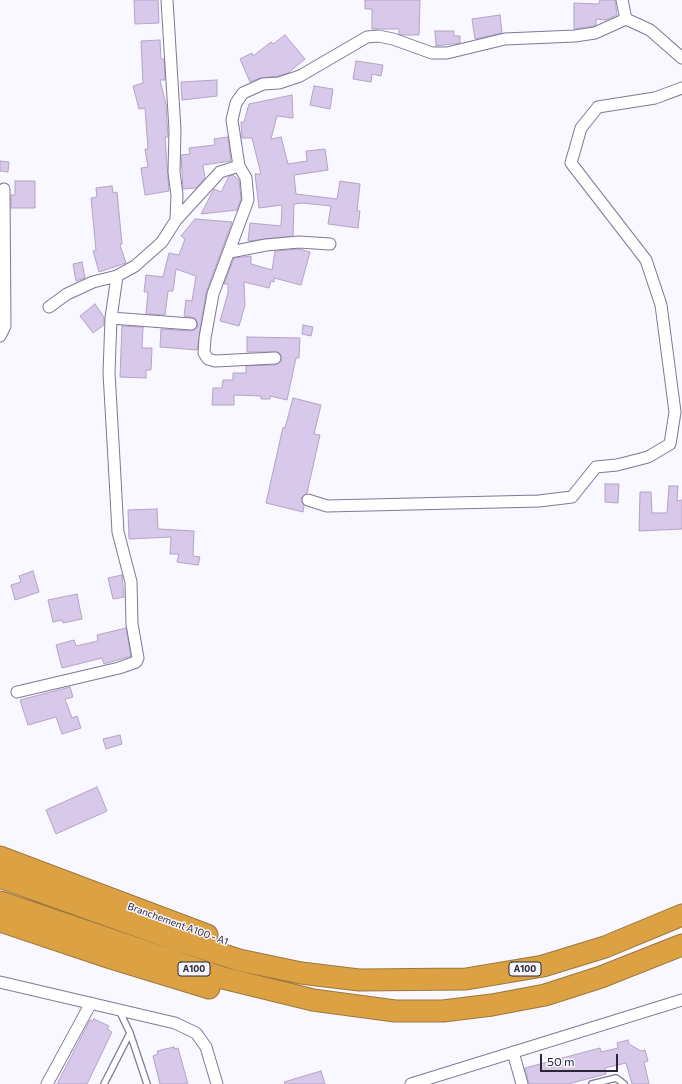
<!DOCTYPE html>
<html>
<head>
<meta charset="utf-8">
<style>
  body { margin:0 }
  #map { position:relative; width:682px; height:1084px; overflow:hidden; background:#f9f7ff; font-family:Commissioner,sans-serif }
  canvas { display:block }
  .scale { position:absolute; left:540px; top:1054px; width:78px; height:18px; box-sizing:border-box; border:2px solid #2b2835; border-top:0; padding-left:5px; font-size:12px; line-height:14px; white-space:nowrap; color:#2b2835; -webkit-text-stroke:3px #f9f7ff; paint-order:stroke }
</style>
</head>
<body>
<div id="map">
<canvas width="682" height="1084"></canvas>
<div class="scale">50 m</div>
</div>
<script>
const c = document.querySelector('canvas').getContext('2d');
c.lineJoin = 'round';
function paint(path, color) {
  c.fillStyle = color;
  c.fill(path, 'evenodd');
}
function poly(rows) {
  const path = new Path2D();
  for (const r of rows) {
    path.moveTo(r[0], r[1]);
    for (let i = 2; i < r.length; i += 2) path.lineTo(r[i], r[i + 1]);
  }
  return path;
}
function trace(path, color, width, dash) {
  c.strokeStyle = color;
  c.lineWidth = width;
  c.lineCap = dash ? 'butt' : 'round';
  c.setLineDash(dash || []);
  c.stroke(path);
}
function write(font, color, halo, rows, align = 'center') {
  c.font = font + ' Commissioner,sans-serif';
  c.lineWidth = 3;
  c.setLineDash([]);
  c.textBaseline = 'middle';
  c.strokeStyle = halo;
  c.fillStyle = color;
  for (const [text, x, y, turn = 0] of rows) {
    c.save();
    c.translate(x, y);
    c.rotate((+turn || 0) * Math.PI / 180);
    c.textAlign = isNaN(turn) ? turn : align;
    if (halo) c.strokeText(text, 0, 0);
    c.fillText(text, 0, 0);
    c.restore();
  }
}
const building = poly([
  [134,0,158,0,159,23,135,24,134,0],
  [365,0,420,0,419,35,402,35,399,34,399,29,372,29,372,9,365,9,365,0],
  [600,0,615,0,617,15,606,20,596,19,596,25,593,26,574,29,574,3,599,4,600,0],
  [500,15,502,33,475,39,472,19,500,15],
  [435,31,454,31,454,36,460,36,460,43,436,46,435,31],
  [285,35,305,59,288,73,278,76,260,78,250,82,240,59,252,53,253,56,271,42,273,44,285,35],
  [160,40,161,59,164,59,165,80,160,80,166,104,168,137,165,137,169,191,145,195,141,168,148,167,145,149,148,149,145,108,139,109,133,86,143,83,141,41,160,40],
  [356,61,383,65,381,76,372,74,371,82,353,79,356,61],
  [217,80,217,96,182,100,181,82,217,80],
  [314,86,333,89,330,109,310,105,314,86],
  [292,95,293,118,277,116,271,139,281,137,288,164,307,161,306,151,325,149,328,170,294,175,296,194,337,199,340,181,360,184,357,211,360,211,358,228,328,224,331,206,302,203,294,204,293,236,248,241,250,223,281,226,282,205,259,208,255,174,261,174,252,138,242,138,241,122,244,122,249,104,292,95],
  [228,137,231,161,203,165,205,178,196,188,183,189,181,155,190,154,189,148,215,145,214,139,228,137],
  [0,161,9,162,8,172,0,171,0,161],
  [233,175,239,180,241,199,237,210,201,214,214,189,221,192,229,176,233,175],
  [15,181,35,181,35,208,11,208,11,195,15,195,15,181],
  [112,186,113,193,117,192,122,244,120,245,126,263,99,272,93,251,96,250,91,198,97,197,96,188,112,186],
  [195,219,232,222,206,293,197,350,160,347,161,329,190,331,197,328,198,324,195,318,184,316,186,300,192,301,196,276,176,269,173,291,168,291,165,315,146,314,148,292,144,292,146,275,163,277,169,253,179,255,185,239,181,236,195,219],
  [299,249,310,252,301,285,274,278,274,282,271,281,269,288,244,282,245,305,239,326,220,321,228,293,228,284,224,284,234,258,251,256,251,264,272,270,275,251,299,249],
  [82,262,85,278,76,281,73,264,82,262],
  [95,304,104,317,104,325,93,333,80,316,95,304],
  [303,325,313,327,311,336,302,334,303,325],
  [122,326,143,327,142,348,152,348,151,370,146,370,146,378,120,377,122,326],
  [247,337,300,338,299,358,296,358,287,400,270,396,270,399,261,399,261,396,234,395,234,405,212,405,213,388,222,388,223,380,233,380,233,373,246,373,246,366,275,365,281,362,281,355,278,352,247,352,247,337],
  [293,398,321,405,314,434,320,435,307,493,301,498,304,506,303,512,266,503,283,427,285,428,293,398],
  [605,484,619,484,618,503,605,502,605,484],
  [669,486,678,486,677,501,682,500,682,529,639,531,640,492,651,492,652,513,667,513,669,486],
  [157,509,158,529,194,531,193,556,200,557,198,565,177,562,179,554,170,554,171,537,129,539,128,510,157,509],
  [33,571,39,592,15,600,11,585,21,582,19,576,33,571],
  [122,575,124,597,113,599,108,578,122,575],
  [77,594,82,619,63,623,62,620,53,622,48,600,77,594],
  [126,628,131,656,104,664,102,658,62,668,56,645,74,640,76,646,98,641,97,635,126,628],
  [70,687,73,697,65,699,72,718,77,716,81,728,62,734,56,717,28,725,20,700,70,687],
  [120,735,122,744,106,749,103,739,120,735],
  [97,787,107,811,56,834,46,810,97,787],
  [94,1019,109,1026,107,1029,112,1032,87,1084,57,1084,90,1020,92,1021,94,1019],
  [628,1040,629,1044,641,1051,645,1050,648,1061,644,1062,649,1084,632,1084,626,1063,605,1068,606,1074,568,1084,529,1084,525,1068,600,1048,601,1052,618,1048,617,1043,628,1040],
  [174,1047,174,1049,178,1048,188,1084,160,1084,153,1056,158,1054,157,1051,174,1047],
  [321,1071,325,1084,285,1084,284,1082,321,1071]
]);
paint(building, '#d8c9eb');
trace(building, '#b2a3c4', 1);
const service = poly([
  [119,1010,130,1033],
  [104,1084,130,1033,147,1084],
  [592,1084,616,1078,624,1084]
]);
const minor = poly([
  [167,0,175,130,174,172,177,195,176,220,220,172,239,166,246,178,248,200,213,294,205,338,204,353,208,359,215,361,275,358],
  [622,0,626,19,650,30,682,58],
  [239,166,232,120,236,103,243,93,263,84,279,83,300,76,367,37,378,36,393,39,432,53,447,53,505,39,575,36,595,33,626,19],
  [230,252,266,245,299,242,330,244],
  [49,307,67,294,93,282,117,276,135,266,162,242,176,220],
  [111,318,191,324],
  [0,336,5,326,4,189],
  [308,500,327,506,539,501,572,497,596,467,617,465,648,457,670,444,675,412,661,305,646,260,571,163,581,128,598,107,655,98,682,88],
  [17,692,119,668,136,662,138,658,132,624,131,582,118,532,113,442,109,373,111,318,117,276],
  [0,982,175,1023,196,1033,206,1047,217,1084],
  [513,1052,522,1084],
  [47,1084,91,1003],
  [411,1084,682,1000]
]);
const motorway = poly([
  [0,857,207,935],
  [0,877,180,941,239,960,301,973,359,980,466,979,543,966,605,947,682,915],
  [0,902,223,978,313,1000,395,1011,443,1011,492,1005,545,995,601,977,682,945],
  [0,921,111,958,209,988]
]);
trace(service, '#7f7898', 8);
trace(minor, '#7f7898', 13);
trace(motorway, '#9d773e', 23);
trace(service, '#fff', 5.5);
trace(minor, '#fff', 11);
trace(motorway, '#dba143', 21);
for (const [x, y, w] of [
  [194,969,32],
  [525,969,32]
]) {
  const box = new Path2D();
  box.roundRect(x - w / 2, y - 7, w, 14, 3);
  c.fillStyle = '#f9f7ff';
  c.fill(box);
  trace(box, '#2b2835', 1);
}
write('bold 9px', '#2b2835', null, [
  ["A100",194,969],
  ["A100",525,969]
]);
write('10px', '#2b2835', '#f9f7ff', [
  ["Branchement A100 - A1",178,924,20]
]);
</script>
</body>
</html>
